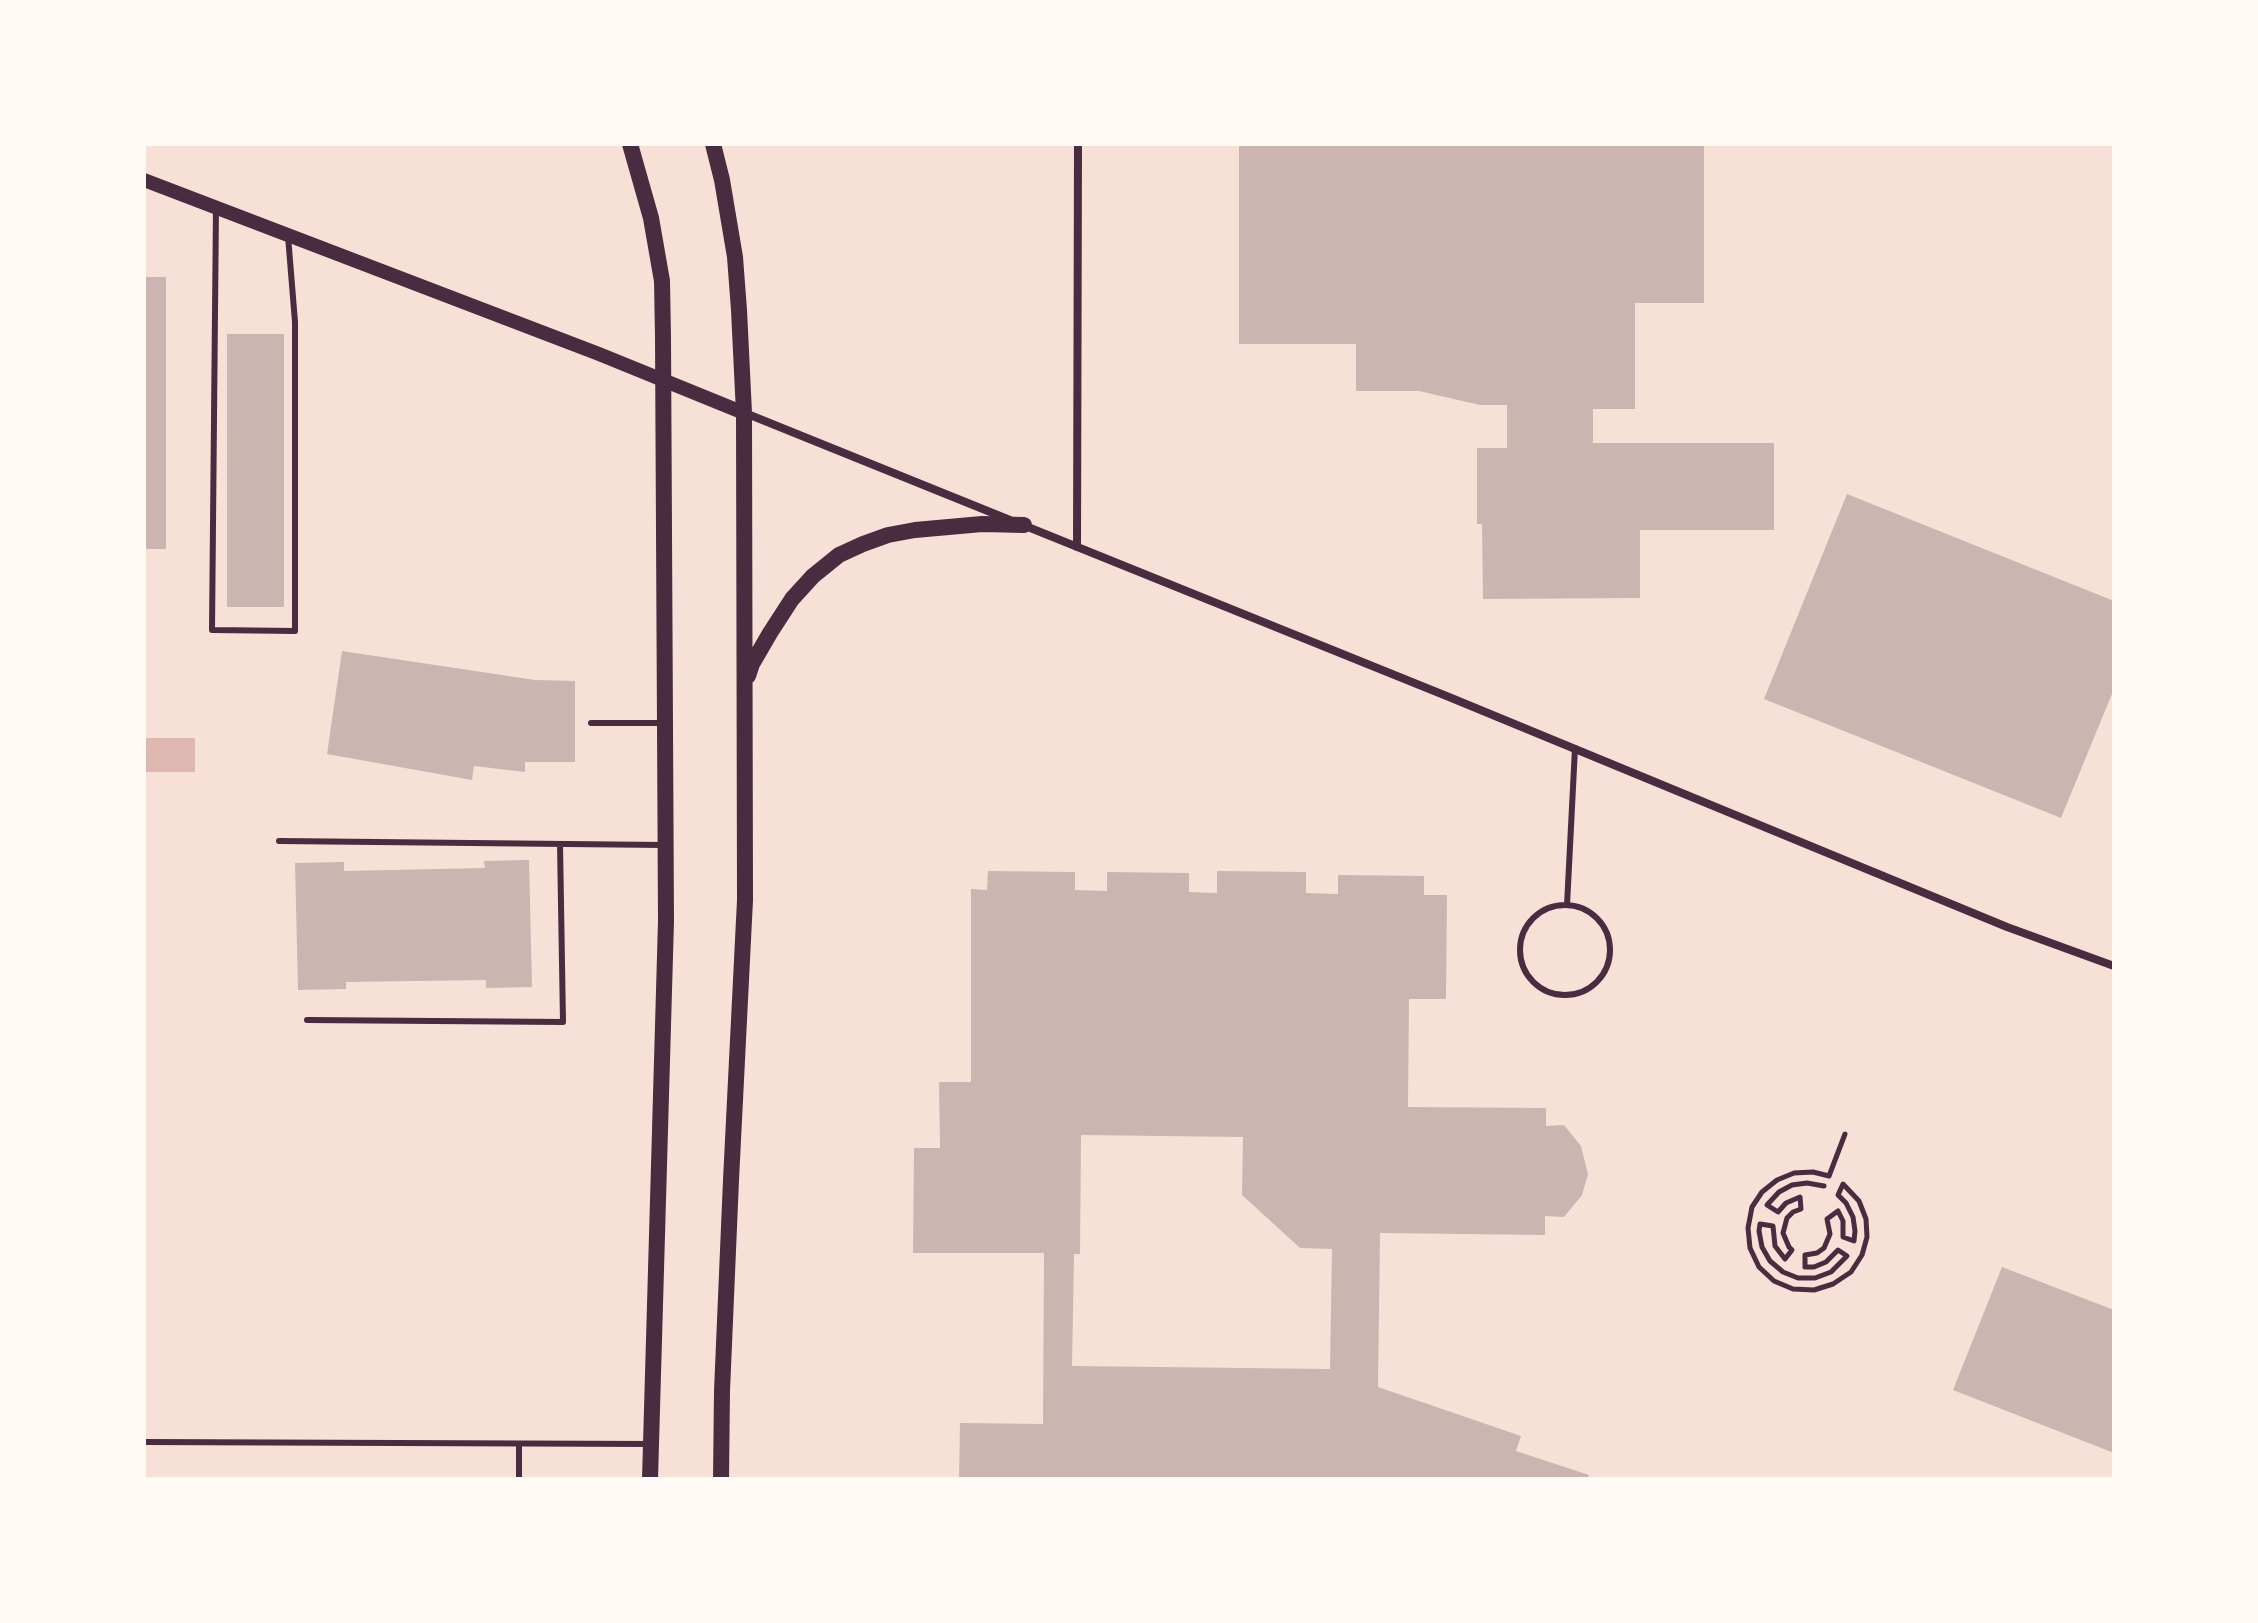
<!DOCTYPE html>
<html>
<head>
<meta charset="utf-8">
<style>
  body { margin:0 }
  #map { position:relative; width:2258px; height:1623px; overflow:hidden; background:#f7e1d7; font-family:"Archivo Narrow",sans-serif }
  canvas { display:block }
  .frame { position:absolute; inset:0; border:146px solid #fffaf5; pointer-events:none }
</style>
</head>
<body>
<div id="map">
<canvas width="2258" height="1623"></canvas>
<div class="frame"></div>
</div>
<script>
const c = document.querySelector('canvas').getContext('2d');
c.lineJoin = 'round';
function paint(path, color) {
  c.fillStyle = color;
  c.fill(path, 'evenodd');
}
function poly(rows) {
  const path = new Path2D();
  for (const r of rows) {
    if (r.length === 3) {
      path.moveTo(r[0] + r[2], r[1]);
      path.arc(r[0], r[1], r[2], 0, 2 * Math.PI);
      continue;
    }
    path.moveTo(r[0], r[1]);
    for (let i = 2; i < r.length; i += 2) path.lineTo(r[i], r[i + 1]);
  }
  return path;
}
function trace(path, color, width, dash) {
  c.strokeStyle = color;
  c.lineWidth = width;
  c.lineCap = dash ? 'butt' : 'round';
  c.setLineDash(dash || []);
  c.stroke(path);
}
paint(poly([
  [144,738,195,738,195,772,144,772]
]), '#dcb8b0');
paint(poly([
  [1239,144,1704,144,1704,303,1635,303,1635,409,1593,409,1593,443,1774,443,1774,530,1640,530,1640,598,1483,599,1482,524,1477,524,1477,448,1507,448,1507,405,1480,405,1419,391,1356,391,1356,344,1239,344],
  [144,277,166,277,166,549,144,549],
  [227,334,284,334,284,607,227,607],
  [1847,494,2114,601,2114,689,2061,818,1764,699],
  [342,651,535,680,575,681,575,762,525,762,525,772,474,766,472,780,327,754],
  [529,860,532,987,486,988,486,980,346,982,346,989,298,990,295,863,344,862,344,871,485,868,484,861],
  [988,871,1075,872,1075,890,1107,891,1107,872,1189,873,1189,892,1217,893,1217,871,1306,872,1306,893,1338,894,1338,875,1424,876,1424,895,1447,895,1446,999,1409,999,1408,1107,1546,1108,1546,1126,1564,1125,1581,1146,1588,1174,1582,1195,1564,1217,1545,1216,1545,1235,1380,1233,1378,1387,1521,1436,1516,1451,1589,1475,1588,1479,959,1479,960,1423,1043,1424,1044,1253,913,1253,914,1148,940,1148,939,1082,971,1082,971,889,987,890],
  [1081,1135,1243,1137,1242,1195,1300,1248,1332,1249,1330,1369,1072,1366,1074,1254,1080,1254],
  [2002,1267,2114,1310,2114,1453,1953,1390]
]), '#ccb4b1');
trace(poly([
  [1824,1186,1807,1183,1792,1185,1779,1192,1767,1205,1778,1212,1786,1203,1800,1197,1801,1209,1793,1212,1787,1218,1783,1233,1789,1247,1792,1250,1785,1259,1775,1246,1773,1226,1760,1224,1759,1231,1762,1247,1770,1261,1783,1272,1798,1278,1815,1278,1831,1272,1847,1256,1838,1250,1826,1262,1814,1267,1805,1267,1805,1255,1817,1253,1824,1248,1830,1234,1827,1219,1838,1211,1843,1221,1843,1237,1854,1241,1855,1231,1853,1217,1846,1203,1838,1195,1843,1184,1859,1201,1866,1219,1867,1237,1862,1255,1851,1272,1833,1284,1814,1290,1793,1289,1774,1281,1759,1267,1750,1248,1748,1228,1752,1207,1762,1192,1777,1180,1794,1173,1813,1172,1829,1176,1845,1134]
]), '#4a2c40', 5);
trace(poly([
  [216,207,212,630,295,631,295,322,288,236],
  [591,723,663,723],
  [279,841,663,845],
  [1567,905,1575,748],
  [1565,950,45],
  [307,1020,563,1022,560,844],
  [144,1442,651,1444],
  [519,1444,519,1479]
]), '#4a2c40', 6);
trace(poly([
  [745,413,1010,520],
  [1023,525,1449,697,2007,927,2114,966],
  [1077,547,1078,144]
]), '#4a2c40', 8);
trace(poly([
  [144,180,599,354,744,413]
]), '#4a2c40', 14);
trace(poly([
  [630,144,651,218,662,281,663,337,666,921,650,1479],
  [713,144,722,180,735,257,739,310,744,413,745,900,731,1180,722,1391,721,1479],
  [748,676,752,664,770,633,792,599,813,576,839,555,863,544,888,535,915,530,982,524,1024,525]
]), '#4a2c40', 16);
</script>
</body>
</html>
